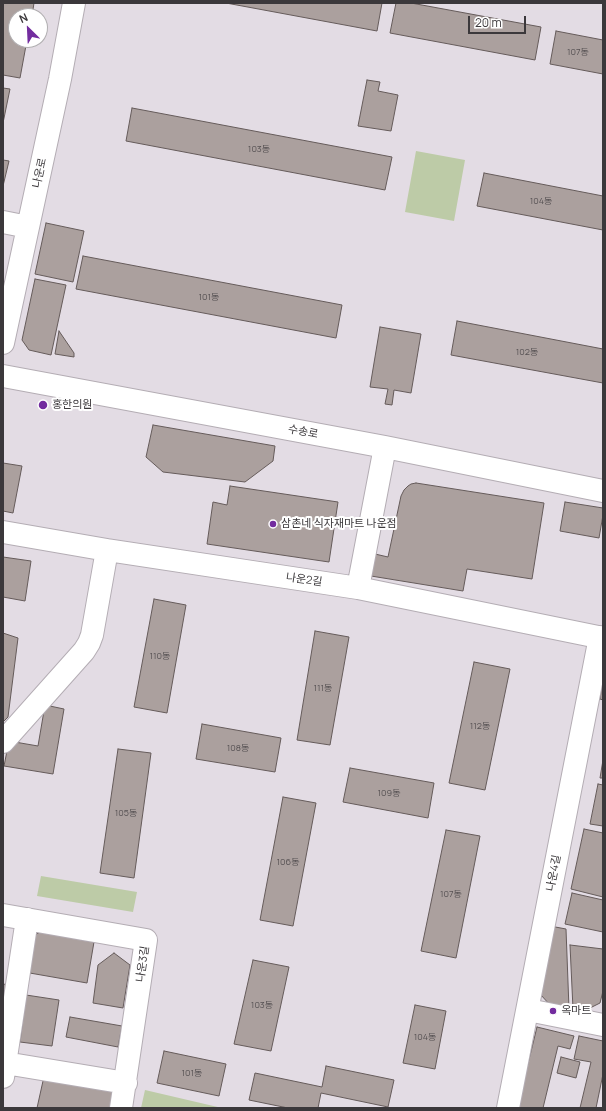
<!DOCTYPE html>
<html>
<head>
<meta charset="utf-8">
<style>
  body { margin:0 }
  #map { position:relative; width:606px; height:1111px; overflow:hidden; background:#e3dce4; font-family:Manrope,sans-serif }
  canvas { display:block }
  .frame { position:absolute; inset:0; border:4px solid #3b383b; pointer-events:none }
  .north { position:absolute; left:8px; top:8px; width:40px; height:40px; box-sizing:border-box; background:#fff; border:1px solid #b1afb1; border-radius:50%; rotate:336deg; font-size:11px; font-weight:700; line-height:16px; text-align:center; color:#3b383b }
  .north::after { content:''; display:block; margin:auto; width:14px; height:18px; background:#732c9f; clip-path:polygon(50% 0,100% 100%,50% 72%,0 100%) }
  .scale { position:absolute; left:468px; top:16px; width:58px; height:18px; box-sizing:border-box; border:2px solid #3b383b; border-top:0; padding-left:5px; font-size:12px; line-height:14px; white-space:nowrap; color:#3b383b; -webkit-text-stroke:3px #fff; paint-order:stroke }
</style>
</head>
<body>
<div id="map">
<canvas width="606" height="1111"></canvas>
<div class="frame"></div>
<div class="north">N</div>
<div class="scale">20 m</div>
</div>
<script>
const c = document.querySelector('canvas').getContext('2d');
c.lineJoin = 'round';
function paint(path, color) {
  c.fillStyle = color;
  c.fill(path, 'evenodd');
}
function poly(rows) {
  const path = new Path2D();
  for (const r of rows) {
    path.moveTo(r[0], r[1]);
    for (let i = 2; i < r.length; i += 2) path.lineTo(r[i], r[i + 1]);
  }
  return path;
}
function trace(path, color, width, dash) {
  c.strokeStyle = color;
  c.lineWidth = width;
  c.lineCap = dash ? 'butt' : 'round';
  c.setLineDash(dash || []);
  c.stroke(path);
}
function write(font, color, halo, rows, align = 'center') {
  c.font = font + ' Manrope,"Noto Sans KR",sans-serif';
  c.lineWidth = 4;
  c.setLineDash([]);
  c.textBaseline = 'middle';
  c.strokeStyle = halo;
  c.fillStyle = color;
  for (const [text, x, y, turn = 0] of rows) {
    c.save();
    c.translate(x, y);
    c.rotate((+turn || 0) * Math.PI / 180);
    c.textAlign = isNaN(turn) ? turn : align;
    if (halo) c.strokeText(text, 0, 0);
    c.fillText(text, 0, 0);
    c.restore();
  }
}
paint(poly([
  [416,151,465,160,454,221,405,212],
  [41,876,137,892,133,912,37,896],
  [145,1090,222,1108,141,1108]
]), '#bdcba7');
const building = poly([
  [3,3,34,3,32,16,16,16,16,40,27,40,20,78,3,75,3,3],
  [226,3,382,3,377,31,226,3],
  [396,3,411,3,541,27,535,60,390,33,396,3],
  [556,31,603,40,603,74,550,64,556,31],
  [367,80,380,82,378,91,398,95,391,131,358,126,367,80],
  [3,88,10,89,3,123,3,88],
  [132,108,392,157,385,190,126,141,132,108],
  [3,160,9,161,3,186,3,160],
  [484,173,603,196,603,230,477,206,484,173],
  [46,223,84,231,73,282,35,274,46,223],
  [83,256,342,305,336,338,76,289,83,256],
  [35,279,66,285,51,355,29,350,22,340,35,279],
  [457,321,603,349,603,383,451,355,457,321],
  [380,327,421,334,411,393,394,390,392,405,385,404,388,389,370,387,380,327],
  [59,331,74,353,74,357,55,354,59,331],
  [153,425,275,446,273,461,245,482,163,472,146,457,153,425],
  [3,463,22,466,13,513,3,511,3,463],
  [416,483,544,503,532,579,467,569,463,591,371,576,375,554,388,557,401,496,404,490,408,486,411,484,416,483],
  [230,486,338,502,329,562,207,544,213,502,227,505,230,486],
  [565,502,603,508,603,515,599,538,560,531,565,502],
  [3,557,31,561,25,601,3,597,3,557],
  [154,599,186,605,167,713,134,707,154,599],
  [315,631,349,637,330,745,297,740,315,631],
  [3,633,18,638,8,717,3,722,3,633],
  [474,662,510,669,485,790,449,783,474,662],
  [603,679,603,700,600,699,603,679],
  [45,705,64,709,53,774,4,766,9,741,38,746,45,705],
  [202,724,281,738,275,772,196,759,202,724],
  [118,749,151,753,134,878,100,873,118,749],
  [603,760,603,778,600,778,603,760],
  [350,768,434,783,428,818,343,802,350,768],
  [598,784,603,785,603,826,590,824,598,784],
  [283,797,316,803,293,926,260,920,283,797],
  [584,829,603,833,603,897,571,889,584,829],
  [446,830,480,836,456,958,421,951,446,830],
  [572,893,603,900,603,932,565,924,572,893],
  [550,926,566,929,569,1009,551,1006,540,994,550,926],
  [40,932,94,942,87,983,24,972,30,938,40,932],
  [570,945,603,949,603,991,600,1003,582,1012,573,1009,570,945],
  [114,953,130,965,123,1008,93,1003,98,965,114,953],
  [253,960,289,967,271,1051,234,1044,253,960],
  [3,984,9,985,3,1008,3,984],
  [26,995,59,1000,52,1046,20,1042,26,995],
  [415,1005,446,1011,435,1069,403,1063,415,1005],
  [70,1017,122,1026,118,1047,66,1037,70,1017],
  [537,1027,574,1036,570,1049,558,1046,543,1108,517,1108,537,1027],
  [579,1036,603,1041,603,1074,596,1108,580,1108,591,1062,574,1059,579,1036],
  [164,1051,226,1064,219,1096,157,1083,164,1051],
  [561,1057,580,1062,576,1078,557,1073,561,1057],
  [326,1066,394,1080,388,1107,321,1093,318,1108,288,1108,249,1100,255,1073,322,1087,326,1066],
  [45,1072,116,1086,112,1108,37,1108,45,1072]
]);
paint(building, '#aba09e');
trace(building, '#655b5a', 1);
const minor = poly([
  [3,222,28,227],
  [3,343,60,79,74,3],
  [3,376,385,447,603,491],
  [3,532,107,550,358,588,603,638],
  [358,588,385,447],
  [3,742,84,651,89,643,92,635,107,550],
  [3,915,146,940,121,1108],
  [528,1010,603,1025],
  [5,1063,126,1083],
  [3,1077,27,919],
  [508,1108,600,637]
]);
trace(minor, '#b4adb4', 24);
trace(minor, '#fff', 22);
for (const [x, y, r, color] of [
  [43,405,5,"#732c9f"],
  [273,524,4,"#732c9f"],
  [553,1011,4,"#732c9f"]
]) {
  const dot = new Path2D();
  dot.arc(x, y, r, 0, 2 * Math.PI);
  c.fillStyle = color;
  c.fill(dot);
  trace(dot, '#fff', 1.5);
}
write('9px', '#575254', null, [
  ["107동",578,52],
  ["103동",259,149],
  ["104동",541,201],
  ["101동",209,297],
  ["102동",527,352],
  ["110동",160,656],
  ["111동",323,688],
  ["112동",480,726],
  ["108동",238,748],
  ["109동",389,793],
  ["105동",126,813],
  ["106동",288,862],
  ["107동",451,894],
  ["103동",262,1005],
  ["104동",425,1037],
  ["101동",192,1073]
]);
write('11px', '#3b383b', '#fff', [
  ["나운로",40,173,-78],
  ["수송로",303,432,11],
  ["나운2길",304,580,8],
  ["나운4길",554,873,-79],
  ["나운3길",143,964,-82]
]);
write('11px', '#3b383b', '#fff', [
  ["홍한의원",52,405],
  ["삼촌네 식자재마트 나운점",281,524],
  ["옥마트",561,1011]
], 'left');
</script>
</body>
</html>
